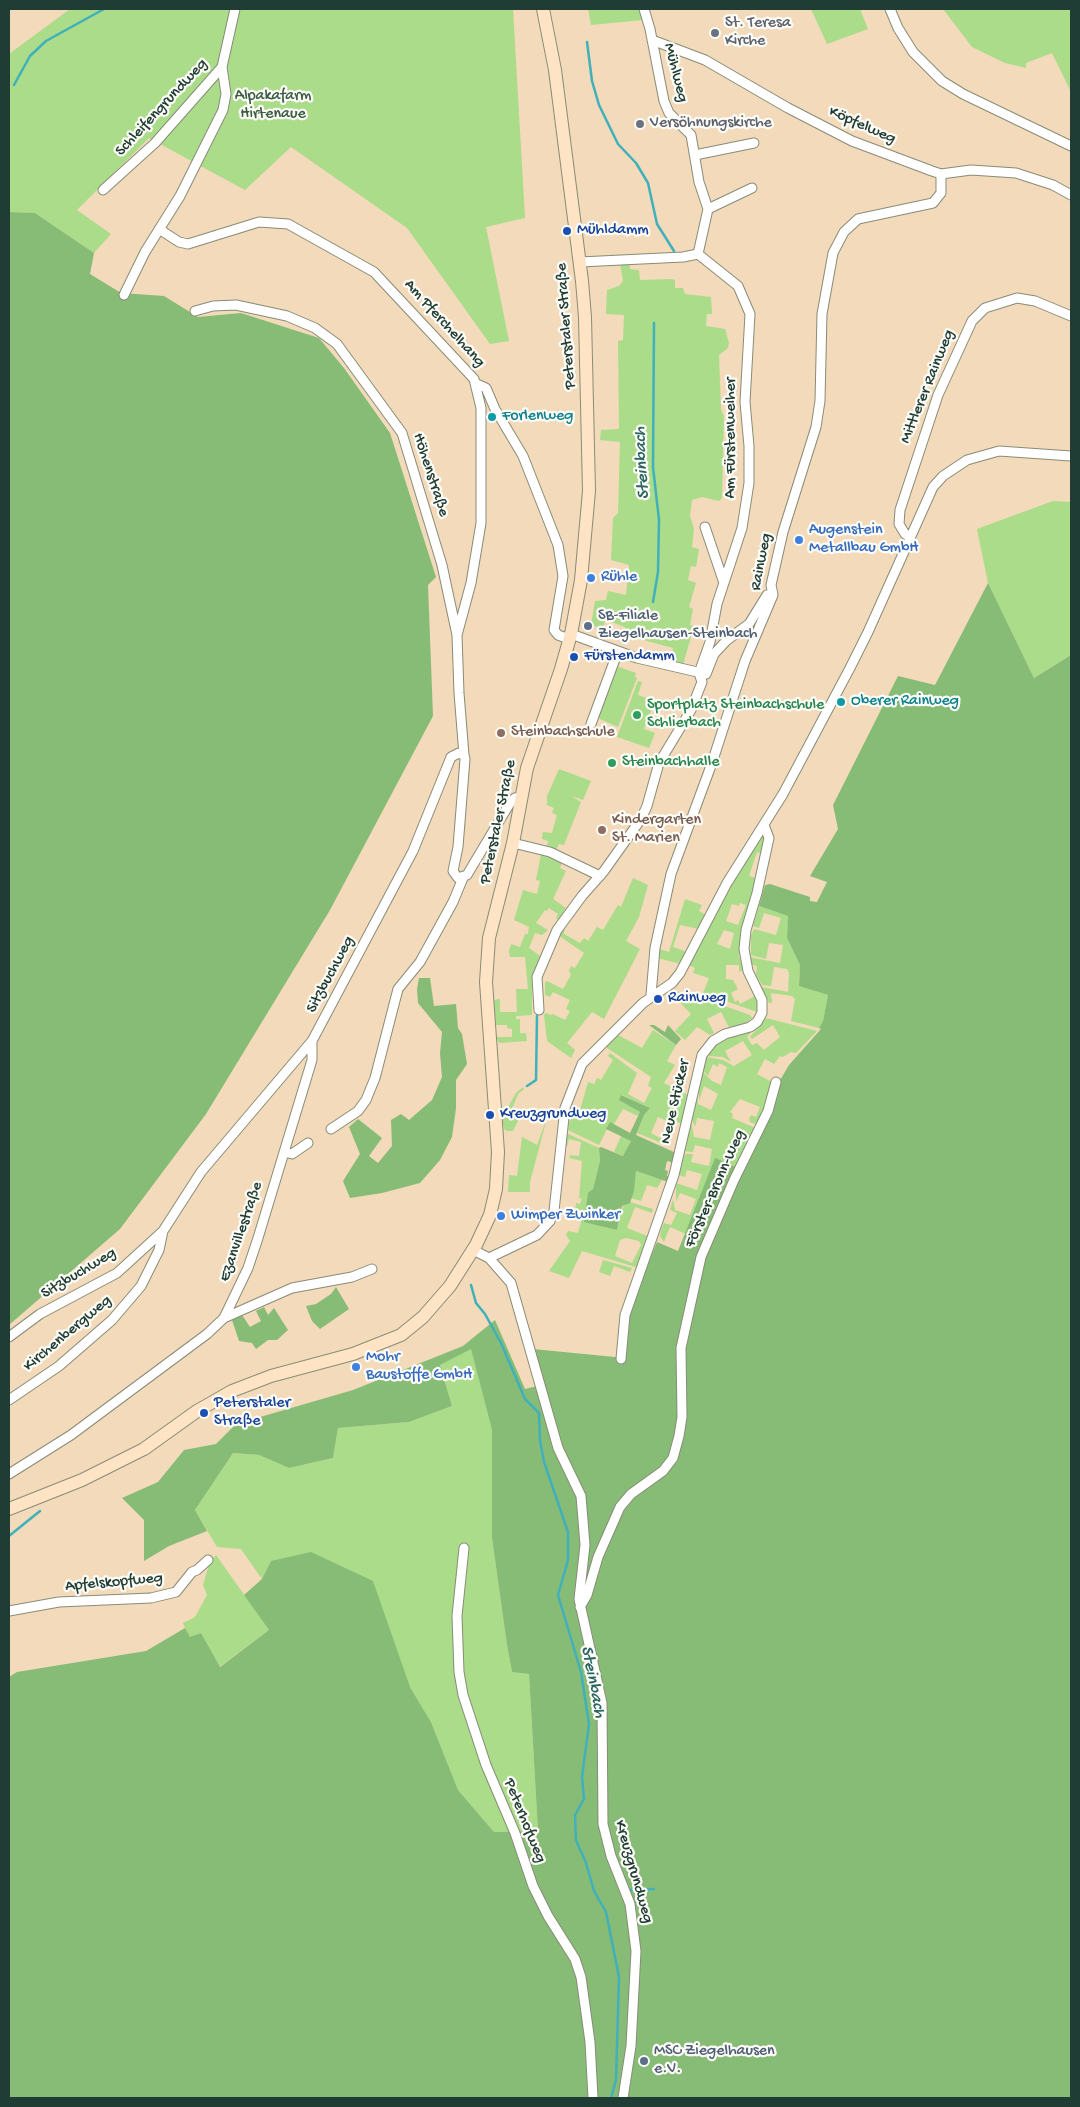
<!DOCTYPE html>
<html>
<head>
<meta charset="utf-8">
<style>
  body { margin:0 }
  #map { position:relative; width:1080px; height:2107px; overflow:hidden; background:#f2daba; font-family:"Gochi Hand",sans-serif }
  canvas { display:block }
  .frame { position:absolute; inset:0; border:10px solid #1f3d34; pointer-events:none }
</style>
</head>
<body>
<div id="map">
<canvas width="1080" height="2107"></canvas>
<div class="frame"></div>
</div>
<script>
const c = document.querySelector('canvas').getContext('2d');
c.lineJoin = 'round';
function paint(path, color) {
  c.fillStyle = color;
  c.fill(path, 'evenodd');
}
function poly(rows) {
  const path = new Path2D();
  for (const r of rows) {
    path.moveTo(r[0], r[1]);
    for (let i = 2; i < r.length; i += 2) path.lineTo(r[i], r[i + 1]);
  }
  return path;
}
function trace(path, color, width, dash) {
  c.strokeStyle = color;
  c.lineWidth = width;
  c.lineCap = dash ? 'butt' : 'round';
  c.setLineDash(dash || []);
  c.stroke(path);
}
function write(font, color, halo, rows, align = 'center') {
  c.font = font + ' "Gochi Hand",sans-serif';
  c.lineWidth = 4.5;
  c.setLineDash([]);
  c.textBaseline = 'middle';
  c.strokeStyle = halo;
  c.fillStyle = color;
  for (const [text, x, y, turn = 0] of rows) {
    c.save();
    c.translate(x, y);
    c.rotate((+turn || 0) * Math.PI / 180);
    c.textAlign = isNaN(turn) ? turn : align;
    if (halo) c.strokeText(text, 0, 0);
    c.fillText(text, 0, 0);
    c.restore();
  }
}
paint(poly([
  [70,9,513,9,525,218,486,227,509,341,490,344,407,228,291,147,245,190,149,138,77,210,111,234,94,253,35,213,9,212,9,54],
  [588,9,639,9,643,20,591,25],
  [811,9,860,9,868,29,827,44],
  [943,9,1071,9,1071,92,1052,53,1026,63,1026,68,1005,63,972,47],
  [629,262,630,269,639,270,640,280,672,279,675,280,675,288,683,288,685,294,711,297,712,314,707,314,706,326,725,329,729,343,728,348,719,355,721,410,724,416,722,498,719,501,702,497,692,500,690,516,694,529,692,547,699,549,696,567,691,566,688,580,696,583,689,607,693,609,690,625,694,626,683,665,670,662,673,648,629,636,626,644,620,643,625,627,606,620,602,629,591,625,595,601,606,600,608,591,626,595,629,565,611,560,613,518,618,513,620,442,600,440,601,430,619,429,618,341,623,340,624,315,606,314,607,290,619,286,623,281,620,263],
  [1053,501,1071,502,1071,655,1034,678,988,583,977,529],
  [616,666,636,673,635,677,637,678,618,727,600,719,597,714],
  [638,681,642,682,638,695,655,701,644,729,655,733,649,748,617,737],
  [559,769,591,781,583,800,571,796,581,802,564,845,559,844,556,850,547,847,548,841,542,839,543,832,552,833,557,815,552,813,554,808,547,805,547,796],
  [763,834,765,836,763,847,760,853,757,852,749,876,756,878,740,939,739,956,743,970,739,972,739,965,726,965,726,979,733,980,738,989,731,993,735,1002,738,1000,740,1004,755,996,759,1006,757,1012,703,993,709,978,693,973,695,968,689,965,721,902,723,903,724,895],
  [740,903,746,905,738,925,726,921,732,904,739,906],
  [724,930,734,933,730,949,717,944],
  [541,854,562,863,560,868,566,871,553,899,566,908,558,920,556,918,558,914,549,908,547,911,545,910,536,923,548,930,542,935,535,933,529,948,540,956,532,976,532,1015,516,1016,516,1019,520,1019,520,1033,526,1033,527,1041,499,1043,496,1037,512,1037,512,1029,507,1028,507,1025,496,1025,494,1000,500,999,500,1012,517,1012,516,989,528,989,525,957,510,957,509,951,511,944,520,947,525,934,528,934,529,927,514,920,523,890,537,894,540,881,536,880],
  [633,878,648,885,639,917,626,941,640,949,604,1019,592,1012,567,1043,575,1050,571,1058,547,1041,544,1015,546,1013,551,1015,553,1014,565,1020,570,1011,566,1009,570,1000,553,992,550,997,545,995,545,983,547,981,563,989,571,975,569,971,571,966,575,968,584,953,558,935,565,925,564,934,580,943,584,938,588,941,597,927,603,930,618,905,621,907],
  [685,899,702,905,699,911,706,915,699,929,680,925,673,947,687,952,681,964,657,958,659,949,669,952],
  [759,906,788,916,787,938,800,965,799,986,828,995,823,1021,819,1028,791,1021,795,999,792,996,771,993,772,1003,769,1003,761,987,788,992,789,973,787,969,774,967,771,986,762,985,756,975,757,966,749,964,749,957,780,963,783,945,769,943,766,959,751,955,751,936,754,929,776,935,781,918,764,913,759,928,753,926],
  [672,990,693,995,750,1015,752,1018,745,1024,729,1027,721,1012,707,1019,714,1033,710,1035,697,1027,685,1040,675,1031,691,1014,670,992],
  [766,1018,817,1031,796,1053,791,1052,783,1057,780,1056,774,1064,765,1059,757,1074,772,1082,772,1098,758,1125,750,1122,749,1119,751,1115,756,1117,760,1107,740,1099,730,1112,733,1114,732,1118,758,1129,736,1167,715,1159,686,1234,670,1227,664,1242,660,1236,661,1230,664,1223,671,1225,677,1213,670,1210,673,1199,675,1210,690,1215,696,1199,680,1193,676,1202,676,1183,697,1190,702,1174,687,1170,685,1177,679,1175,685,1154,693,1154,691,1162,709,1166,712,1149,695,1145,693,1152,683,1151,691,1120,694,1137,710,1140,714,1121,697,1118,695,1127,691,1117,697,1094,698,1104,711,1110,718,1094,704,1086,699,1101,699,1093,697,1091,702,1071,712,1081,721,1085,727,1067,719,1063,718,1067,713,1064,708,1076,702,1069,705,1059,706,1057,723,1060,734,1066,752,1055,743,1041,725,1051,731,1062,723,1057,708,1056,717,1044,724,1039,753,1030,747,1037,752,1045,757,1043,764,1050,780,1037,773,1025,752,1039,750,1037],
  [653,1030,676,1045,667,1061,675,1065,664,1083,688,1095,682,1124,675,1121,674,1124,658,1117,651,1133,665,1141,664,1144,637,1133,644,1115,650,1108,622,1095,620,1100,640,1112,638,1116,623,1109,614,1124,610,1123,599,1145,568,1130,571,1112,579,1114,588,1082,594,1084,597,1078,601,1080,613,1060,608,1056,610,1053,637,1073,628,1094,644,1103,652,1088,648,1086,651,1077,607,1048,606,1045,618,1035,642,1048],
  [523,1087,524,1089,518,1094,511,1111,512,1116,519,1119,513,1131,507,1131,504,1129,502,1118,516,1093],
  [547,1118,530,1182,530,1192,508,1192,509,1175,517,1176,522,1137,537,1145],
  [566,1133,599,1148,600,1161,593,1189,605,1227,617,1230,623,1206,630,1202,653,1209,652,1213,635,1207,627,1228,650,1237,645,1242,643,1249,645,1252,639,1268,582,1251,569,1278,549,1271,570,1241,566,1235,568,1231,578,1233,581,1222,581,1216,575,1213,576,1203,580,1204,582,1199,579,1198,582,1161,569,1158,570,1155,579,1156,581,1142,569,1139,567,1146,564,1145],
  [626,1238,639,1241,641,1245,632,1263,615,1256,620,1240],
  [621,1136,631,1140,624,1156,614,1152],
  [636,1171,662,1180,657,1188,647,1185,641,1201,631,1198],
  [603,1260,632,1268,630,1272,614,1266,610,1276,599,1272],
  [471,1348,492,1430,492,1538,507,1645,512,1672,529,1674,538,1831,494,1832,458,1790,431,1722,410,1687,271,1561,262,1579,241,1549,217,1547,195,1510,233,1453,259,1455,289,1468,333,1458,338,1428,409,1422,452,1406,440,1365],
  [216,1555,269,1630,219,1667,201,1633,189,1638,183,1623,195,1617,207,1595,203,1585,210,1561]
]), '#aadc8a');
paint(poly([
  [9,212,35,213,94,253,90,274,121,293,164,296,198,317,241,313,319,338,344,368,390,433,436,577,428,585,433,716,330,910,206,1114,120,1229,9,1325],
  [988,583,1034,678,1071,655,1071,2098,9,2098,9,1677,17,1672,146,1651,185,1628,190,1637,201,1633,220,1667,269,1630,244,1595,262,1579,271,1561,311,1552,373,1581,410,1687,431,1722,458,1790,494,1832,538,1831,529,1674,512,1672,507,1645,492,1538,492,1430,471,1349,440,1365,452,1406,409,1422,338,1428,333,1458,289,1468,259,1455,233,1453,195,1510,207,1531,169,1546,144,1561,144,1520,122,1498,158,1482,184,1450,216,1444,236,1424,353,1390,463,1346,495,1320,525,1389,541,1385,533,1349,625,1358,627,1315,657,1242,678,1251,715,1158,736,1167,779,1082,789,1065,821,1029,819,1028,823,1021,828,995,799,986,800,965,787,938,788,916,759,906,765,885,770,884,810,897,810,901,817,902,827,882,810,876,838,829,833,805,898,676,935,685],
  [419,978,430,978,434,1006,456,1004,458,1028,462,1034,467,1064,456,1080,456,1108,452,1137,440,1160,420,1183,382,1193,350,1198,343,1181,360,1154,349,1127,358,1119,382,1138,369,1156,378,1163,392,1146,391,1120,401,1114,409,1120,432,1100,442,1077,440,1053,442,1032,418,1003,417,989],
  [649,1025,654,1025,665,1032,668,1025,681,1039,676,1045],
  [621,1095,650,1108,644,1115,636,1135,676,1153,674,1163,667,1161,665,1170,668,1171,667,1176,670,1177,668,1182,636,1171,634,1191,630,1203,622,1206,617,1230,584,1222,588,1193,593,1189,600,1161,599,1148,601,1147,623,1156,631,1141,606,1129,610,1122,630,1133,640,1112,619,1100],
  [336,1287,349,1309,320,1329,312,1321,306,1306,316,1304,331,1294],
  [264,1307,268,1315,274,1308,288,1330,277,1340,268,1340,256,1349,252,1343,239,1341,232,1320,242,1315,250,1327,261,1321,256,1311]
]), '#87bc76');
trace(poly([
  [587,42,592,81,599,105,618,144,636,163,648,183,657,224,674,251],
  [14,85,30,56,46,41,104,9],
  [653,602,658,572,659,520,653,467,654,323],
  [527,1086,536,1080,537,1016],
  [471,1285,476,1303,485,1314,501,1343,525,1399,539,1413,540,1440,544,1462,568,1532,568,1560,558,1595,581,1672,589,1724,582,1777,584,1799,575,1815,576,1840,586,1863,594,1891,606,1912,619,1977,616,2080,611,2098],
  [9,1536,40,1511],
  [629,1890,654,1889]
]), '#40b0bb', 2.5);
const minor = poly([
  [644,9,650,29,664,101,669,113,691,135,699,182,708,209,698,254],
  [890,9,898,28,913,52,942,81,963,94,1071,146],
  [652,40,705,60,788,108,852,141,932,171,941,174,971,170,1016,173,1053,185,1071,195],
  [695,155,754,143],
  [103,190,155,143,222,67,235,9],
  [708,209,752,188],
  [159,229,179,242,188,244,259,222,288,224,374,272,474,379,481,408,481,523,471,583,457,635],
  [580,262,683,257,698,254],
  [124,295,145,252,180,196,223,110,226,94,222,67],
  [195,311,213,306,236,305,287,316,315,328,337,344,402,433,442,565,457,635,459,693,464,755],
  [477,384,486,388,495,409,523,456,558,545,563,576,554,630,558,635,569,639],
  [705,527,723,580],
  [910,537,905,534,899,524,900,510,938,395,972,321,985,308,1017,298,1035,301,1071,316],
  [571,634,637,658,706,674,714,654,727,640,749,624,767,595],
  [591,724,618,651],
  [513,843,550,852,600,876],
  [651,995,655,948,671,874,712,763,745,661,773,595,771,585,783,532,816,427,820,401,822,314,833,253,844,232,858,219,933,203,941,193,941,174],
  [539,1010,537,977,557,930,582,896,604,871,641,819,647,806,659,763,691,710,702,682,699,673,710,642,717,604,742,528,749,483,749,446,745,402,750,314,738,286,698,254],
  [331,1129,358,1111,366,1100,375,1078,398,989,420,962,453,902,463,878],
  [284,1152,292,1154,308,1143],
  [473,1250,489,1258,511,1283,558,1448,581,1496,585,1545,579,1599,602,1703,603,1824,611,1856,630,1904,636,1951,631,2046,623,2098],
  [489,1258,537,1235,550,1221,554,1211,565,1108,582,1064,643,1003,672,983,680,973,727,883,783,794,850,668,868,632,933,487,943,476,967,460,999,451,1071,456],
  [224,1318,292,1288,352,1277,372,1269],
  [9,1337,40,1314,117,1273,163,1231,201,1172,312,1041,413,851,451,757,459,753,464,755,465,759,458,847,453,871,458,878,467,875,510,803,515,798,521,797],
  [621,1359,625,1315,674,1175,702,1055,713,1041,725,1034,750,1027,757,1022,762,1013,762,1000,748,971,744,949,746,930,757,893,769,838,764,825],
  [9,1400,59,1366,112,1320,141,1286,159,1250,163,1231],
  [9,1474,71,1435,207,1334,224,1318,248,1268,258,1238,312,1060,312,1041],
  [464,1548,457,1616,459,1672,463,1695,486,1765,515,1833,533,1886,548,1916,575,1959,581,1977,590,2042,593,2098],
  [580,1607,587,1595,598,1557,620,1507,631,1494,663,1471,673,1458,679,1436,682,1417,681,1348,701,1257,734,1180,768,1111,776,1082],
  [9,1611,59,1602,151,1598,176,1592,192,1572,197,1570,208,1560]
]);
const secondary = poly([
  [9,1509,82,1480,144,1449,197,1411,232,1391,271,1376,353,1354,401,1335,423,1317,450,1286,476,1245,490,1215,496,1189,498,1152,486,982,489,938,513,843,527,768,561,669,571,634,581,580,589,491,585,317,582,281,555,70,543,9]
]);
trace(minor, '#888c77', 11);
trace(secondary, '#888c77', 14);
trace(minor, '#fff', 9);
trace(secondary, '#fee4c5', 12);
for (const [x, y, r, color] of [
  [715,33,5,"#6b7280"],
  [640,124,5,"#6b7280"],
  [567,231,5,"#1a4fb4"],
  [492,417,5,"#0f9aa8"],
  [799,540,5,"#3f7fe0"],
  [591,578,5,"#3f7fe0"],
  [588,626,5,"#5c6f8a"],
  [574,657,5,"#1a4fb4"],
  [841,702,5,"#0f9aa8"],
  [637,715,5,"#2e9e5b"],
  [501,733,5,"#8d6e63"],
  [612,763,5,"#2e9e5b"],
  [602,830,5,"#8d6e63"],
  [658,999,5,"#1a4fb4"],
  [490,1115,5,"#1a4fb4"],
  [501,1216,5,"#3f7fe0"],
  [356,1367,5,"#3f7fe0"],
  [204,1413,5,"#1a4fb4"],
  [644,2061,5,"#5c6f8a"]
]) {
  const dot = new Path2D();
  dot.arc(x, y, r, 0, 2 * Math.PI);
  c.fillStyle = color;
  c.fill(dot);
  trace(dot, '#fdfcf7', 2);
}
write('16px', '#5b616d', '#fdfcf7', [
  ["St. Teresa",725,24],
  ["Kirche",725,42],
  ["Versöhnungskirche",650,124]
], 'left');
write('16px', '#1f3d34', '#fdfcf7', [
  ["Mühlweg",675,73,76],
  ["Schleifengrundweg",162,108,-47],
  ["Köpfelweg",862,126,24],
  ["Am Pferchelhang",444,324,48],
  ["Peterstaler Straße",567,326,-94],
  ["Mittlerer Rainweg",928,387,-68],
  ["Am Fürstenweiher",732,438,-90],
  ["Höhenstraße",430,475,72],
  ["Rainweg",762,562,-79],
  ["Peterstaler Straße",499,822,-78],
  ["Sitzbuchweg",331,975,-62],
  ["Neue Stücker",676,1102,-77],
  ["Förster-Bronn-Weg",716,1189,-66],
  ["Ezanvillestraße",242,1232,-71],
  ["Sitzbuchweg",79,1274,-31],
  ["Kirchenbergweg",68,1334,-40],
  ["Apfelskopfweg",114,1583,-5],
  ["Peterhofweg",524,1821,68],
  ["Kreuzgrundweg",633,1872,74]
]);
write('16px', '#3b5d45', '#fdfcf7', [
  ["Alpakafarm",273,97],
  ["Hirtenaue",273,115]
]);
write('16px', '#164399', '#fdfcf7', [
  ["Mühldamm",577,231],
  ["Fürstendamm",584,657],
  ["Rainweg",668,999],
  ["Kreuzgrundweg",500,1115],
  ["Peterstaler",214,1404],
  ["Straße",214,1422]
], 'left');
write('16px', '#0d838f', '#fdfcf7', [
  ["Forlenweg",502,417],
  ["Oberer Rainweg",851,702]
], 'left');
write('16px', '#366cbe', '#fdfcf7', [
  ["Augenstein",809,531],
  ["Metallbau GmbH",809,549],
  ["Rühle",601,578],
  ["Wimper Zwinker",511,1216],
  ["Mohr",366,1358],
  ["Baustoffe GmbH",366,1376]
], 'left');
write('16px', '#4e5e75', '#fdfcf7', [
  ["SB-Filiale",598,617],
  ["Ziegelhausen-Steinbach",598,635],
  ["MSC Ziegelhausen",654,2052],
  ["e.V.",654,2070]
], 'left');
write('16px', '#27864d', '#fdfcf7', [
  ["Sportplatz Steinbachschule",647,706],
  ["Schlierbach",647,724],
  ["Steinbachhalle",622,763]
], 'left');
write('16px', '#785e54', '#fdfcf7', [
  ["Steinbachschule",511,733],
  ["Kindergarten",612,821],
  ["St. Marien",612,839]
], 'left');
write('italic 18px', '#2b6563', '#fdfcf7', [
  ["Steinbach",643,463,-93],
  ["Steinbach",592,1682,79]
]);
</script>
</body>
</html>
